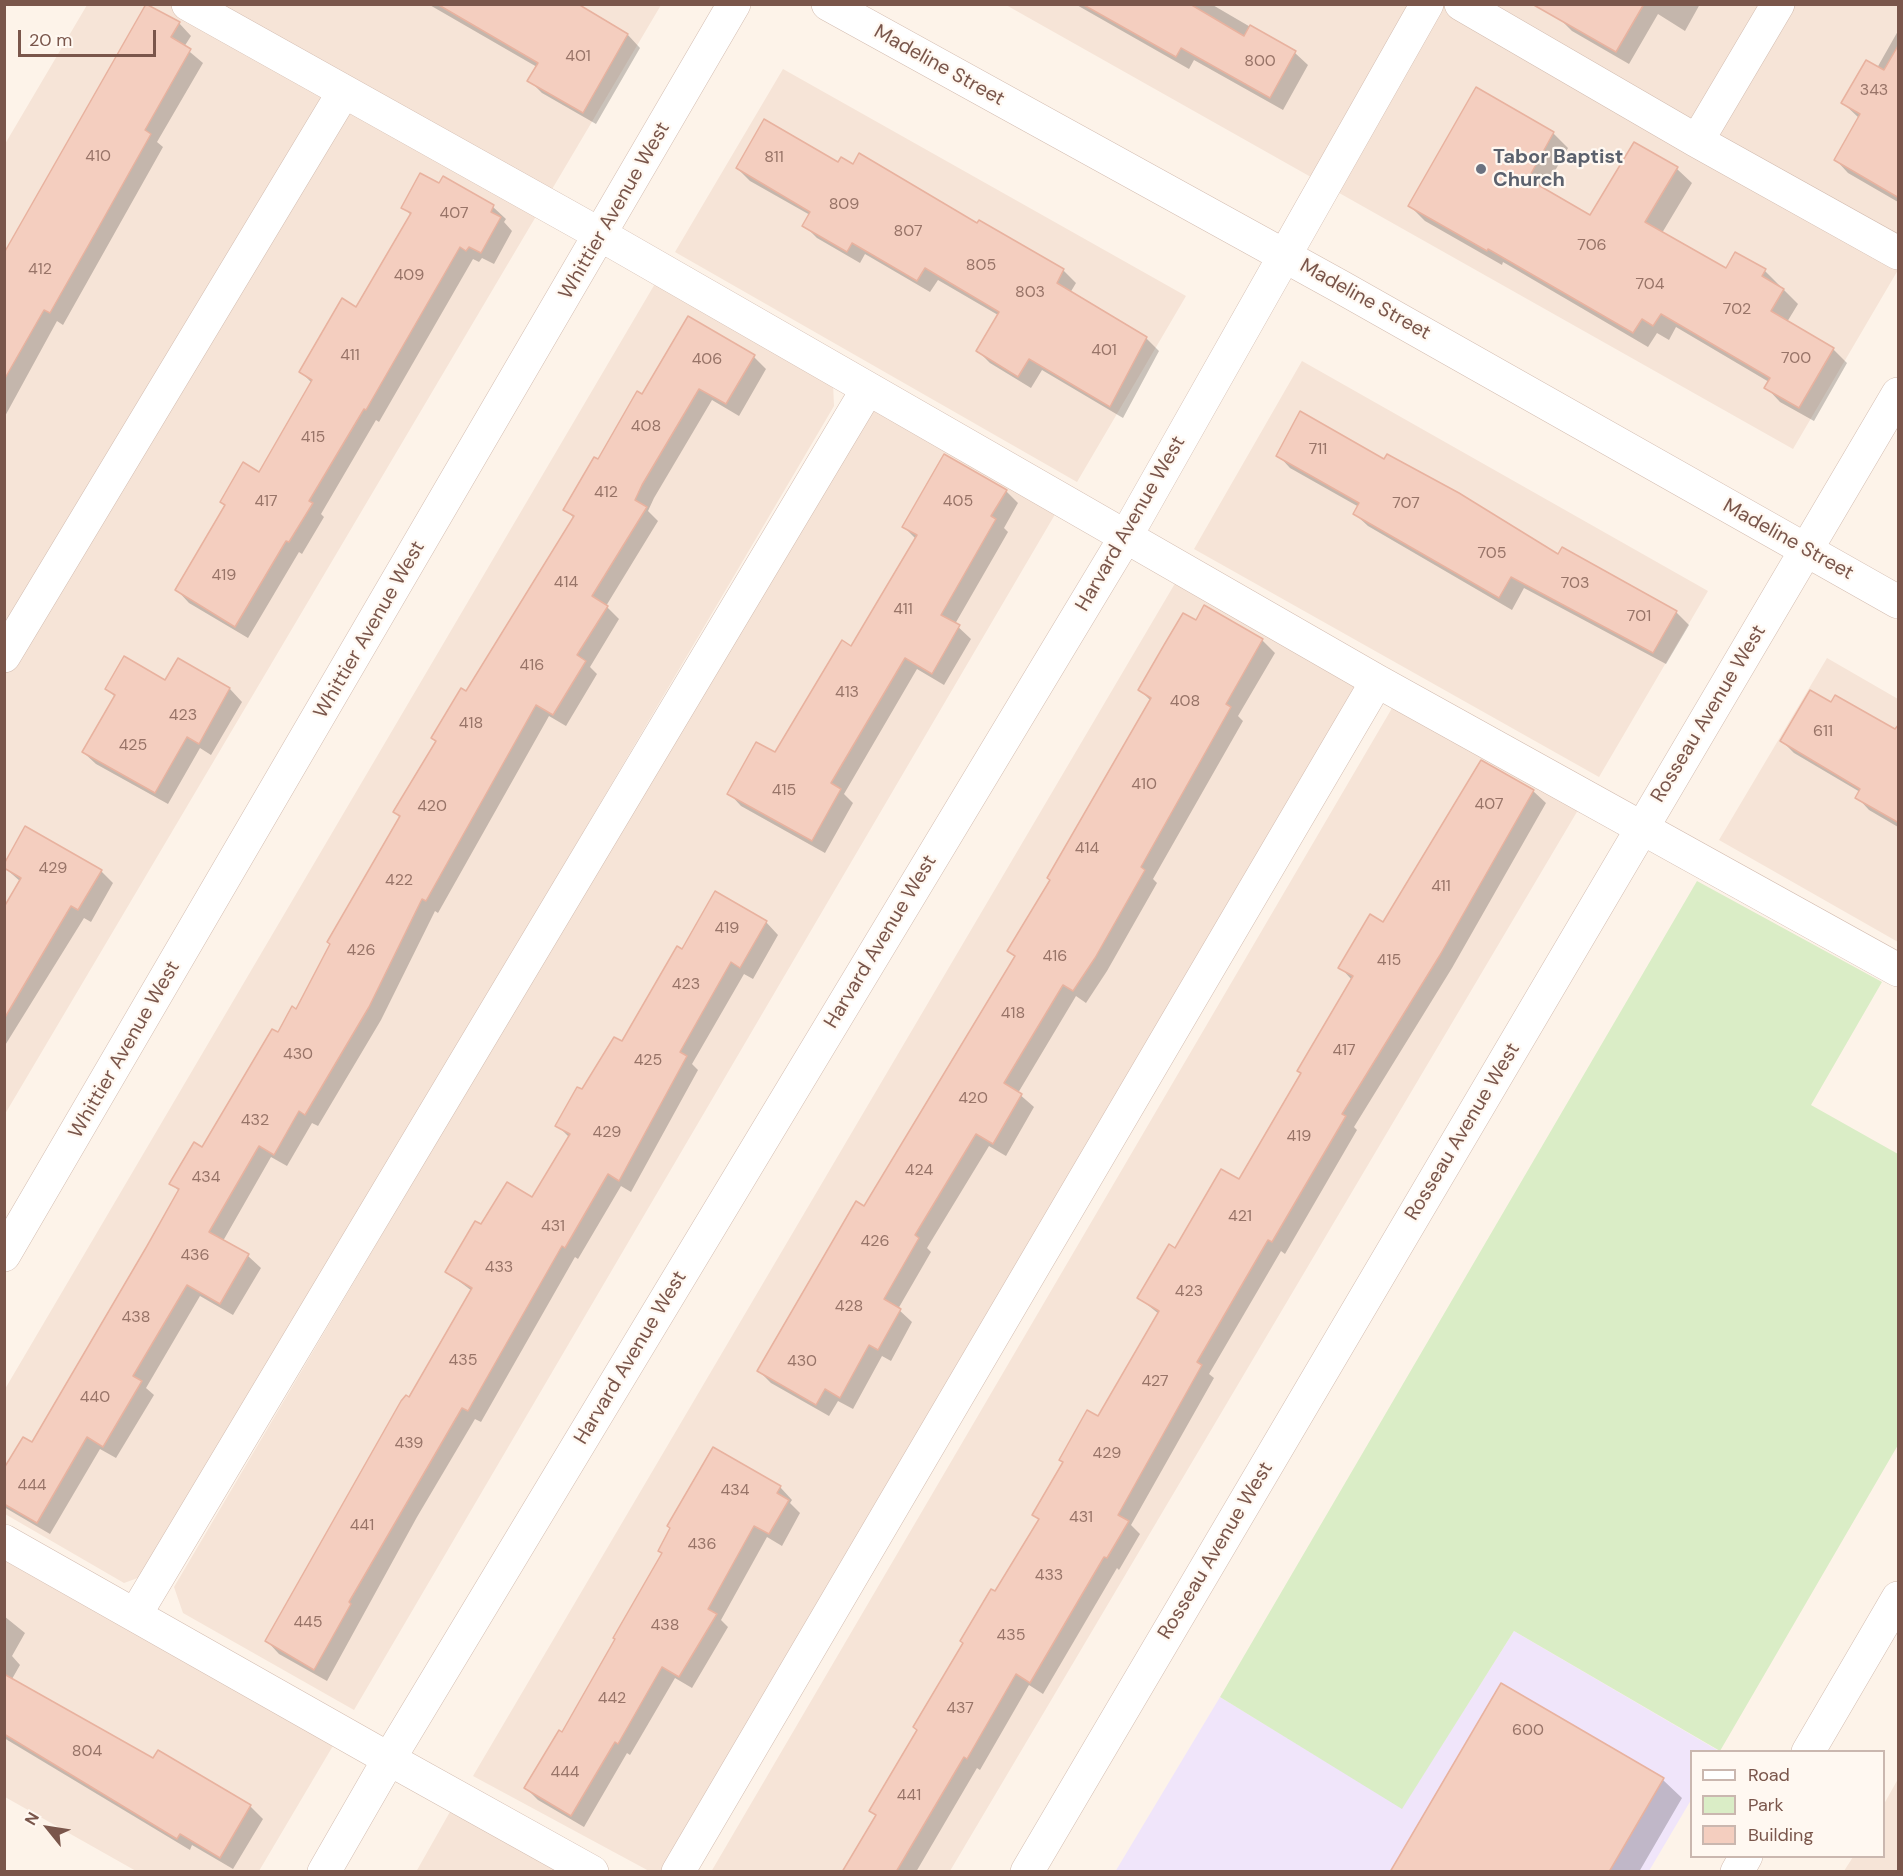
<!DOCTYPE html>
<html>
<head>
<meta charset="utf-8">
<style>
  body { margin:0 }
  #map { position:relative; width:1903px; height:1876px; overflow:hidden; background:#fdf3e9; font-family:"DM Sans",sans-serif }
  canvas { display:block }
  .frame { position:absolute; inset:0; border:6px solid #7a564b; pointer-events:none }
  .legend { position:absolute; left:1690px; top:1750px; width:195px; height:108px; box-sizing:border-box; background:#fff8f1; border:2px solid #cab7af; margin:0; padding:8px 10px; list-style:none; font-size:18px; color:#7a564b }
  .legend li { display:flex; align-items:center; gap:12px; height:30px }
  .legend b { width:30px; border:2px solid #cab7af }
  .north { position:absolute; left:18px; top:1798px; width:60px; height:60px; -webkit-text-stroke:4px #fff8f1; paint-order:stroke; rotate:300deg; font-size:16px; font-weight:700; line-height:24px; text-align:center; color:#7a564b }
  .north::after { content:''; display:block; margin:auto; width:21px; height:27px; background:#7a564b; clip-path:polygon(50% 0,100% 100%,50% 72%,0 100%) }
  .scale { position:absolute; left:18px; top:30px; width:138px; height:27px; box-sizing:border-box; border:3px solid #7a564b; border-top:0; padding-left:8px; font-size:18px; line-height:21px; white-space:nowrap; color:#7a564b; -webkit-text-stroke:4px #fff8f1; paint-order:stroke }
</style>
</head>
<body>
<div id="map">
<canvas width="1903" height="1876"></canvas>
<div class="frame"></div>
<ul class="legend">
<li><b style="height:8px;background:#fff"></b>Road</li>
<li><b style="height:16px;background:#daedc6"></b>Park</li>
<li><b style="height:16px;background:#f4cebf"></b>Building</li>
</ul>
<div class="north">N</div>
<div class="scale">20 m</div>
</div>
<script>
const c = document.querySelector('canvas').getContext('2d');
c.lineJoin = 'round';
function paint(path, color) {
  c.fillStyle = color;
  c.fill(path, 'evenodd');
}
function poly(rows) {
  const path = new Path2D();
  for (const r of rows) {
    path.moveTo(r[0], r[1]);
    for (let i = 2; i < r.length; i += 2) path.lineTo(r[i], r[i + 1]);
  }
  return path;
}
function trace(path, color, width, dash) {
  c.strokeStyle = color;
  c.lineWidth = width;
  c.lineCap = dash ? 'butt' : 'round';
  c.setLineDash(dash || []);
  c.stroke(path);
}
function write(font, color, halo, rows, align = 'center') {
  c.font = font + ' "DM Sans",sans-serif';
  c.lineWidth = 4.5;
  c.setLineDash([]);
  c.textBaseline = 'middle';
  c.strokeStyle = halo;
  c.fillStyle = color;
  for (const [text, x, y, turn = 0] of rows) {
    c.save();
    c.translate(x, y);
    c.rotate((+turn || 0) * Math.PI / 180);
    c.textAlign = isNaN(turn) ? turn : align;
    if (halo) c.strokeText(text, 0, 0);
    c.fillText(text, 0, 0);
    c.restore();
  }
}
paint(poly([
  [87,5,661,5,5,1114,5,144],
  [1006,5,1898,5,1898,270,1793,449],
  [783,69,1186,296,1077,482,675,252],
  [656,282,833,383,834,406,146,1575,124,1583,5,1514,5,1389],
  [1302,361,1708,591,1599,777,1194,549],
  [872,404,1057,511,354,1710,183,1613,174,1587],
  [1177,580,1359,683,661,1871,649,1871,473,1776],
  [1827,658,1898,699,1898,942,1719,840],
  [1395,703,1581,805,950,1871,711,1872],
  [5,1551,337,1739,259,1871,136,1871,5,1797],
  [1898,1779,1898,1871,1844,1871,1853,1857,1884,1856,1884,1804],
  [451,1810,561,1872,416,1872]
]), '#f6e4d7');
paint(poly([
  [1514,1631,1719,1751,1692,1752,1691,1800,1649,1871,1115,1872,1220,1697,1402,1808]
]), '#f0e5fa');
paint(poly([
  [1697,881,1882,982,1811,1105,1898,1154,1898,1445,1720,1751,1514,1631,1402,1809,1220,1697]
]), '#daedc6');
paint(poly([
  [428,4,575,4,628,35,640,48,596,124,542,93,529,80,537,67],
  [1075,4,1211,4,1295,53,1308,65,1283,110,1194,60,1189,69],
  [1568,4,1700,4,1685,31,1658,14,1629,64,1572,31,1560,19],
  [179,23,191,36,184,47,203,63,157,142,163,147,63,325,57,321,4,418,4,253],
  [1898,31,1898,202,1848,173,1836,160,1859,118,1843,103,1877,68],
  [1477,89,1553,133,1568,148,1544,190,1591,217,1635,144,1677,169,1692,183,1662,233,1726,270,1765,271,1798,304,1787,322,1833,349,1847,363,1814,421,1780,402,1766,387,1769,382,1676,327,1669,340,1657,333,1648,347,1503,262,1502,265,1425,221,1410,206],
  [839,164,977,225,979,222,1063,270,1076,283,1070,293,1146,338,1159,351,1123,418,1042,370,1031,388,990,363,978,351,998,315,938,280,930,292,865,254,860,263,817,238,804,225,810,215,750,181,737,168],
  [444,178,493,207,506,219,504,222,512,231,494,264,482,258,479,262,473,259,379,422,376,420,321,514,324,517,302,554,299,552,248,638,189,603,177,590,260,474,312,383,301,372,357,309,412,216,403,207,440,185],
  [754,357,766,369,739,416,712,400,654,498,648,511,658,521,606,606,619,619,590,667,597,674,566,726,549,716,438,913,435,911,381,1020,318,1126,312,1123,287,1166,271,1157,223,1241,248,1256,261,1268,233,1315,200,1296,146,1388,154,1395,116,1458,100,1449,50,1534,4,1507,4,1471,32,1444,179,1191,171,1183,202,1149,296,1011,400,818,395,812,574,518,565,509,642,396],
  [1278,455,1559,556,1563,549,1676,612,1689,625,1666,664,1524,588,1512,610,1368,526,1355,514,1359,507,1290,468],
  [1006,491,1018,503,1004,528,1008,532,955,624,971,639,944,685,917,669,844,794,853,803,825,853,741,806,729,793,776,754,852,648,916,539,903,526],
  [1205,607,1262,640,1275,653,1238,716,1243,721,1153,879,1157,883,1107,971,1086,1003,1076,996,1018,1093,1034,1107,1006,1156,989,1146,927,1248,931,1252,898,1309,912,1322,891,1361,882,1356,853,1409,838,1401,829,1416,771,1383,759,1371,865,1208,1016,957,1009,951,1052,880,1151,701,1140,690,1196,622],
  [179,660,230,689,242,702,211,755,200,748,168,804,96,764,83,752,115,697,107,688,166,682],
  [1831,704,1898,732,1898,827,1869,810,1857,797,1860,792,1794,753,1782,741],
  [1533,791,1546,803,1452,968,1354,1127,1357,1130,1285,1254,1281,1251,1209,1374,1214,1378,1131,1525,1140,1534,1119,1570,1117,1568,1043,1694,1029,1685,980,1770,977,1768,916,1872,844,1872,877,1817,871,1810,1039,1520,1034,1515,1099,1418,1159,1314,1139,1298,1176,1250,1239,1181,1302,1074,1352,980,1340,967,1384,924],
  [4,867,101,871,113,883,91,922,84,918,4,1047,4,910,21,882],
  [766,922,778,935,753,979,744,974,692,1064,698,1070,631,1192,621,1186,578,1259,575,1257,481,1422,475,1419,417,1517,327,1681,279,1654,267,1641,472,1291,447,1272,482,1227,532,1199,570,1138,557,1125,623,1043,682,951],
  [780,1487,792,1500,790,1503,800,1513,782,1546,767,1537,721,1620,728,1627,692,1688,675,1678,630,1755,627,1753,584,1827,538,1800,526,1788,562,1734],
  [4,1616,25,1633,12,1656,20,1665,12,1679,154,1760,250,1806,263,1819,233,1869,192,1845,190,1850,4,1738],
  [1502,1685,1663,1780,1682,1798,1639,1872,1396,1872]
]), '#0003');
const building = poly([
  [146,4,180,22,171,37,191,49,145,130,151,134,96,232,50,313,44,310,4,380,4,253,146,4],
  [437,4,578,4,628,34,583,113,527,81,538,63,437,4],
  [1082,4,1190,4,1244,36,1250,25,1296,51,1270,98,1181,48,1176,57,1082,4],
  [1532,4,1644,4,1616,52,1532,4],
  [1899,44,1899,198,1834,160,1860,114,1841,103,1866,60,1884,70,1899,44],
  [1476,87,1554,132,1528,179,1590,215,1634,142,1678,167,1645,222,1726,268,1735,252,1766,269,1762,276,1784,289,1771,311,1834,348,1799,408,1764,388,1770,378,1661,314,1653,326,1642,319,1633,333,1488,249,1487,251,1408,206,1476,87],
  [764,119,838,162,841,157,853,164,859,153,977,223,979,220,1064,269,1057,283,1147,337,1110,407,1029,359,1018,377,976,351,999,312,925,268,917,281,852,243,847,252,802,226,810,212,736,168,764,119],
  [420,173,439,183,443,176,494,205,491,212,501,217,481,253,469,247,466,251,460,247,366,410,364,409,309,501,313,503,289,542,286,541,235,627,175,590,225,505,220,502,243,462,259,472,312,380,299,372,342,298,356,307,411,213,401,208,420,173],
  [688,316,755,355,726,404,699,389,642,485,635,500,647,507,592,596,608,606,577,655,586,661,553,715,536,705,426,901,422,899,369,1007,305,1115,299,1111,274,1155,259,1146,209,1232,249,1254,220,1304,187,1285,133,1376,142,1381,103,1447,87,1437,37,1523,4,1504,4,1468,23,1437,32,1442,147,1246,179,1189,169,1184,194,1142,202,1147,272,1029,278,1032,292,1006,296,1009,330,944,327,942,400,816,393,812,436,741,431,738,461,688,466,691,574,516,563,510,594,457,598,459,637,391,642,394,688,316],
  [1300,411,1384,459,1387,454,1459,493,1558,554,1562,547,1677,611,1653,653,1511,577,1499,598,1353,514,1359,503,1276,456,1300,411],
  [944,454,1007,490,991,516,996,519,941,615,960,625,932,674,905,658,831,783,841,789,812,841,727,794,756,742,775,752,842,640,851,646,917,535,902,527,944,454],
  [1204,605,1263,639,1226,704,1231,707,1141,867,1145,870,1095,958,1073,991,1063,985,1004,1083,1022,1094,993,1144,976,1134,915,1235,919,1238,884,1299,901,1309,878,1350,869,1345,840,1398,825,1389,816,1405,757,1371,856,1201,864,1206,1015,956,1007,951,1050,880,1047,878,1151,698,1138,690,1164,645,1183,613,1196,620,1204,605],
  [124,656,165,680,178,658,230,688,199,744,187,737,155,793,82,752,115,695,105,689,124,656],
  [1810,690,1831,702,1835,695,1895,729,1899,724,1899,823,1855,798,1860,789,1780,741,1810,690],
  [1481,760,1534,790,1440,955,1342,1114,1346,1116,1272,1242,1268,1240,1197,1362,1202,1365,1118,1515,1129,1521,1107,1558,1104,1557,1030,1683,1016,1674,967,1759,964,1757,896,1872,842,1872,876,1815,869,1811,917,1730,913,1727,963,1643,960,1641,991,1589,995,1591,1039,1519,1032,1515,1063,1462,1059,1460,1087,1410,1098,1416,1159,1311,1137,1298,1169,1244,1175,1248,1221,1169,1239,1179,1301,1073,1297,1071,1353,976,1338,968,1370,914,1383,922,1481,760],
  [25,826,102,870,78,910,71,906,4,1019,4,907,21,878,4,868,4,864,25,826],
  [715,891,767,921,740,968,731,962,680,1052,687,1056,619,1181,608,1174,565,1248,562,1246,468,1411,462,1408,349,1602,351,1604,314,1670,265,1641,401,1401,406,1395,409,1397,472,1288,445,1272,475,1221,481,1224,507,1182,532,1197,570,1134,555,1126,577,1087,582,1089,614,1037,622,1041,677,946,682,949,715,891],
  [713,1447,781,1486,777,1493,789,1500,769,1534,754,1526,708,1609,717,1614,679,1677,662,1667,618,1744,615,1742,571,1816,524,1788,559,1730,562,1732,615,1639,613,1638,662,1553,658,1551,670,1528,667,1526,713,1447],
  [4,1674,153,1758,158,1750,251,1805,220,1858,180,1834,177,1839,4,1734,4,1674],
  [1501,1683,1664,1778,1609,1872,1390,1872,1501,1683]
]);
paint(building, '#f4cebf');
trace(building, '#e8b29f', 1.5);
const minor = poly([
  [188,4,601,235,1377,681,1898,970],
  [828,4,1341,287,1898,602],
  [1461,4,1697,141,1898,253],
  [1697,141,1778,4],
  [4,656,343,93],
  [4,1255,734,4],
  [4,1541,389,1759,592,1872],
  [135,1615,867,390],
  [1808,1752,1898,1598],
  [324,1872,389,1759,1126,536,1427,4],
  [678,1872,1377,681],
  [1027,1872,1898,394],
  [1737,1872,1746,1856]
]);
trace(minor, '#d3bcb0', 34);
trace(minor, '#fff', 33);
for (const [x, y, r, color] of [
  [1481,169,6,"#6b7280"]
]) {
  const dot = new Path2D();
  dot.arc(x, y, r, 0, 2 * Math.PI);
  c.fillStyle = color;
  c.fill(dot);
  trace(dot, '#fff8f1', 2);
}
write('16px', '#987468', null, [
  ["401",578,57],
  ["800",1260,62],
  ["343",1874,91],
  ["410",98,157],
  ["811",774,158],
  ["809",844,205],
  ["407",454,214],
  ["807",908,232],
  ["706",1592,246],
  ["805",981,266],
  ["412",40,270],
  ["409",409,276],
  ["704",1650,285],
  ["803",1030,293],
  ["702",1737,310],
  ["401",1104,351],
  ["411",350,356],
  ["700",1796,359],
  ["406",707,360],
  ["408",646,427],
  ["415",313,438],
  ["711",1318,450],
  ["412",606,493],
  ["417",266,502],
  ["405",958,502],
  ["707",1406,504],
  ["705",1492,554],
  ["419",224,576],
  ["414",566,583],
  ["703",1575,584],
  ["411",903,610],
  ["701",1639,617],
  ["416",532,666],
  ["413",847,693],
  ["408",1185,702],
  ["423",183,716],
  ["418",471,724],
  ["611",1823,732],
  ["425",133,746],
  ["410",1144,785],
  ["415",784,791],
  ["407",1489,805],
  ["420",432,807],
  ["414",1087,849],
  ["429",53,869],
  ["422",399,881],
  ["411",1441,887],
  ["419",727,929],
  ["426",361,951],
  ["416",1055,957],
  ["415",1389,961],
  ["423",686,985],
  ["418",1013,1014],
  ["417",1344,1051],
  ["430",298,1055],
  ["425",648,1061],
  ["420",973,1099],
  ["432",255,1121],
  ["429",607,1133],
  ["419",1299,1137],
  ["424",919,1171],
  ["434",206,1178],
  ["421",1240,1217],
  ["431",553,1227],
  ["426",875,1242],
  ["436",195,1256],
  ["433",499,1268],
  ["423",1189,1292],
  ["428",849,1307],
  ["438",136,1318],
  ["435",463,1361],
  ["430",802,1362],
  ["427",1155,1382],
  ["440",95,1398],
  ["439",409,1444],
  ["429",1107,1454],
  ["444",32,1486],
  ["434",735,1491],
  ["431",1081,1518],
  ["441",362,1526],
  ["436",702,1545],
  ["433",1049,1576],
  ["445",308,1623],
  ["438",665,1626],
  ["435",1011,1636],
  ["442",612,1699],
  ["437",960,1709],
  ["600",1528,1731],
  ["804",87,1752],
  ["444",565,1773],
  ["441",909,1796]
]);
write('20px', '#7a564b', '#fff8f1', [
  ["Madeline Street",939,66,29],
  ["Whittier Avenue West",615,211,-60],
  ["Madeline Street",1365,300,29],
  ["Harvard Avenue West",1131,524,-60],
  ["Madeline Street",1788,540,29],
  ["Whittier Avenue West",370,630,-60],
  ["Rosseau Avenue West",1709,714,-59],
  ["Harvard Avenue West",881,942,-59],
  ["Whittier Avenue West",125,1050,-60],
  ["Rosseau Avenue West",1463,1132,-59],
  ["Harvard Avenue West",631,1358,-59],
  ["Rosseau Avenue West",1216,1551,-59]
]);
write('bold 20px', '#5b616d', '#fff8f1', [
  ["Tabor Baptist",1493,158],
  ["Church",1493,181]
], 'left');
</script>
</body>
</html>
